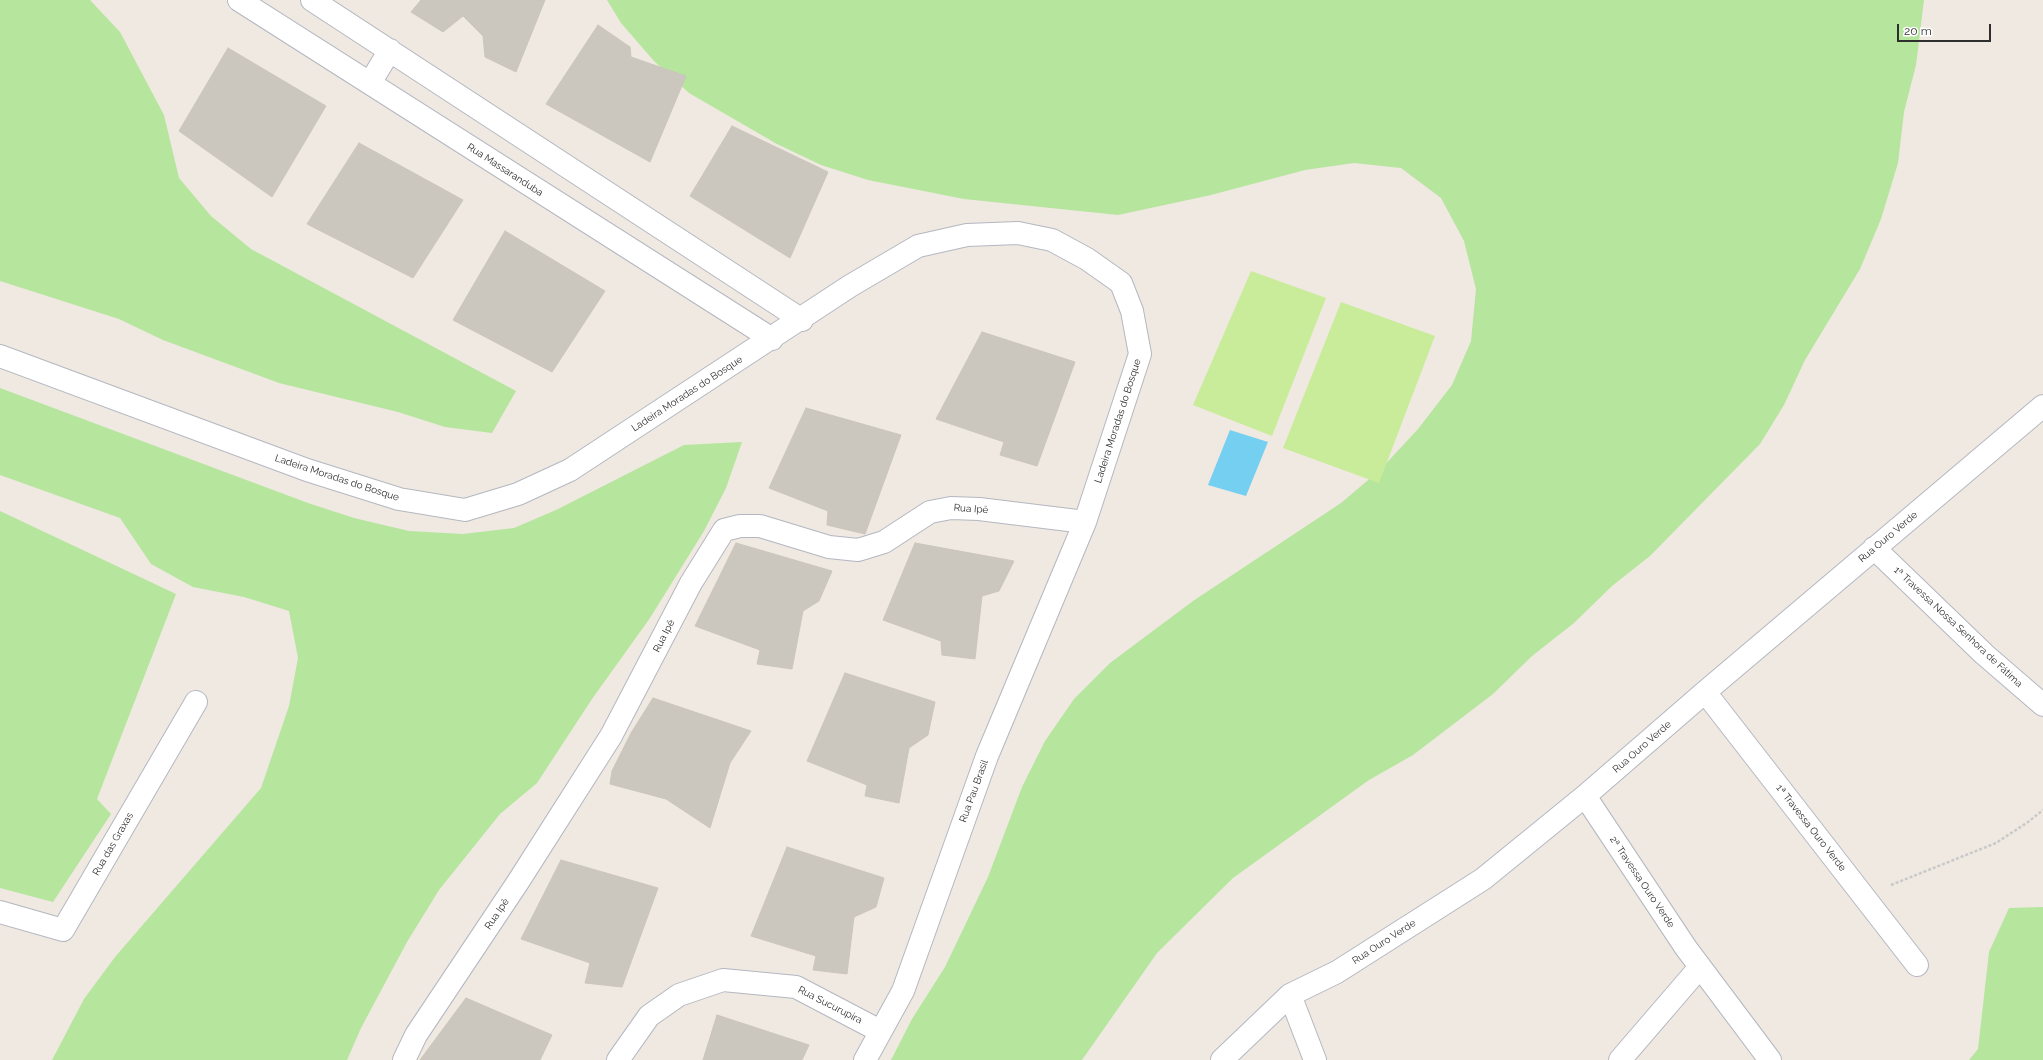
<!DOCTYPE html>
<html>
<head>
<meta charset="utf-8">
<style>
  body { margin:0 }
  #map { position:relative; width:2043px; height:1060px; overflow:hidden; background:#efe9e1; font-family:Raleway,sans-serif }
  canvas { display:block }
  .scale { position:absolute; left:1897px; top:24px; width:94px; height:18px; box-sizing:border-box; border:2px solid #2e2e2e; border-top:0; padding-left:5px; font-size:12px; line-height:14px; white-space:nowrap; color:#2e2e2e; -webkit-text-stroke:3px #fff; paint-order:stroke }
</style>
</head>
<body>
<div id="map">
<canvas width="2043" height="1060"></canvas>
<div class="scale">20 m</div>
</div>
<script>
const c = document.querySelector('canvas').getContext('2d');
c.lineJoin = 'round';
function paint(path, color) {
  c.fillStyle = color;
  c.fill(path, 'evenodd');
}
function poly(rows) {
  const path = new Path2D();
  for (const r of rows) {
    path.moveTo(r[0], r[1]);
    for (let i = 2; i < r.length; i += 2) path.lineTo(r[i], r[i + 1]);
  }
  return path;
}
function trace(path, color, width, dash) {
  c.strokeStyle = color;
  c.lineWidth = width;
  c.lineCap = dash ? 'butt' : 'round';
  c.setLineDash(dash || []);
  c.stroke(path);
}
function write(font, color, halo, rows, align = 'center') {
  c.font = font + ' Raleway,sans-serif';
  c.lineWidth = 4;
  c.setLineDash([]);
  c.textBaseline = 'middle';
  c.strokeStyle = halo;
  c.fillStyle = color;
  for (const [text, x, y, turn = 0] of rows) {
    c.save();
    c.translate(x, y);
    c.rotate((+turn || 0) * Math.PI / 180);
    c.textAlign = isNaN(turn) ? turn : align;
    if (halo) c.strokeText(text, 0, 0);
    c.fillText(text, 0, 0);
    c.restore();
  }
}
paint(poly([
  [0,0,90,0,120,32,164,115,179,178,211,216,251,249,516,391,492,433,445,427,398,412,279,383,163,340,119,319,0,281],
  [607,0,1924,0,1916,65,1904,112,1898,163,1881,219,1860,269,1805,360,1784,405,1760,444,1650,556,1612,586,1574,623,1532,656,1493,694,1413,755,1369,780,1233,878,1157,953,1082,1060,891,1060,912,1019,945,967,967,921,988,877,1022,787,1045,741,1074,699,1110,663,1193,601,1341,503,1380,470,1418,429,1452,385,1471,341,1476,289,1464,241,1441,198,1401,168,1354,163,1305,170,1211,195,1118,215,964,199,868,180,821,165,777,144,689,93,654,61,621,23],
  [0,388,308,503,354,518,409,531,463,534,514,528,556,510,684,445,742,442,726,488,704,531,650,618,592,699,537,783,500,814,439,890,407,942,361,1028,347,1060,52,1060,84,999,115,957,261,788,289,706,298,658,289,611,244,597,193,587,151,564,120,518,0,475],
  [0,511,176,594,97,799,111,814,53,902,0,888],
  [2043,907,2043,1060,1969,1060,1978,1049,1989,952,2009,908]
]), '#b6e59e');
paint(poly([
  [1251,271,1326,298,1272,436,1193,405],
  [1341,302,1435,336,1379,483,1283,448]
]), '#c9ec9a');
paint(poly([
  [1230,430,1268,442,1246,496,1208,485]
]), '#75cff0');
const building = poly([
  [421,0,545,0,516,72,485,57,483,36,463,16,443,32,411,12,421,0],
  [598,25,630,47,631,57,686,76,650,162,546,104,598,25],
  [228,48,326,106,272,197,179,131,228,48],
  [732,126,828,172,790,258,690,196,732,126],
  [359,143,463,200,413,278,307,224,359,143],
  [505,231,605,291,552,372,453,320,505,231],
  [982,332,1075,362,1037,466,1000,455,1004,442,936,419,982,332],
  [806,408,901,435,865,534,827,525,828,511,769,488,806,408],
  [736,543,832,571,819,601,803,611,792,669,757,664,760,650,695,626,736,543],
  [915,543,1014,561,999,591,982,596,975,659,942,655,941,641,883,620,915,543],
  [845,673,935,702,928,735,909,748,899,803,865,796,867,785,807,761,845,673],
  [653,698,751,731,730,763,710,828,666,799,610,784,612,771,631,733,653,698],
  [787,847,884,878,876,907,854,917,847,974,813,970,816,956,751,936,787,847],
  [561,860,658,888,622,987,585,983,590,963,521,939,561,860],
  [466,998,552,1035,540,1060,420,1060,466,998],
  [717,1015,809,1045,802,1060,703,1060,717,1015]
]);
paint(building, '#cbc7bf');
trace(building, '#cbc5ba', 1);
const minor = poly([
  [239,0,772,339],
  [312,0,802,320],
  [370,83,390,50],
  [0,356,307,470,399,499,465,510,518,494,570,470,850,286,918,246,967,235,1018,233,1052,240,1087,259,1121,283,1132,311,1140,354,1085,522,987,756,903,991,865,1060],
  [1874,548,1984,654,2043,705],
  [1705,692,1917,965],
  [1585,796,1686,948,1770,1060],
  [0,912,63,930,196,702],
  [1290,995,1315,1060],
  [404,1060,416,1035,518,882,611,736,691,583,724,530,740,526,760,526,829,547,858,550,884,542,930,512,951,508,979,509,1085,522],
  [618,1060,649,1016,679,995,723,980,796,987,880,1031],
  [1222,1060,1290,995,1337,972,1483,879,1585,796,1705,692,2043,406],
  [1620,1060,1700,967]
]);
trace(minor, '#b4b7c1', 24);
trace(poly([
  [1891,885,1996,843,2028,822,2043,810]
]), '#c9c9c9', 2.5, [3, 2]);
trace(minor, '#fff', 22);
write('10px', '#2e2e2e', '#fff', [
  ["Rua Massaranduba",505,170,33],
  ["Ladeira Moradas do Bosque",687,394,-33],
  ["Ladeira Moradas do Bosque",1118,421,-72],
  ["Ladeira Moradas do Bosque",337,478,18],
  ["Rua Ipê",971,509,4],
  ["Rua Ouro Verde",1888,537,-40],
  ["1ª Travessa Nossa Senhora de Fátima",1958,627,43],
  ["Rua Ipê",664,636,-63],
  ["Rua Ouro Verde",1642,747,-41],
  ["Rua Pau Brasil",974,791,-70],
  ["1ª Travessa Ouro Verde",1811,828,52],
  ["Rua das Graxas",113,844,-60],
  ["2ª Travessa Ouro Verde",1642,882,56],
  ["Rua Ipê",497,914,-56],
  ["Rua Ouro Verde",1384,942,-33],
  ["Rua Sucurupira",830,1005,27]
]);
</script>
</body>
</html>
